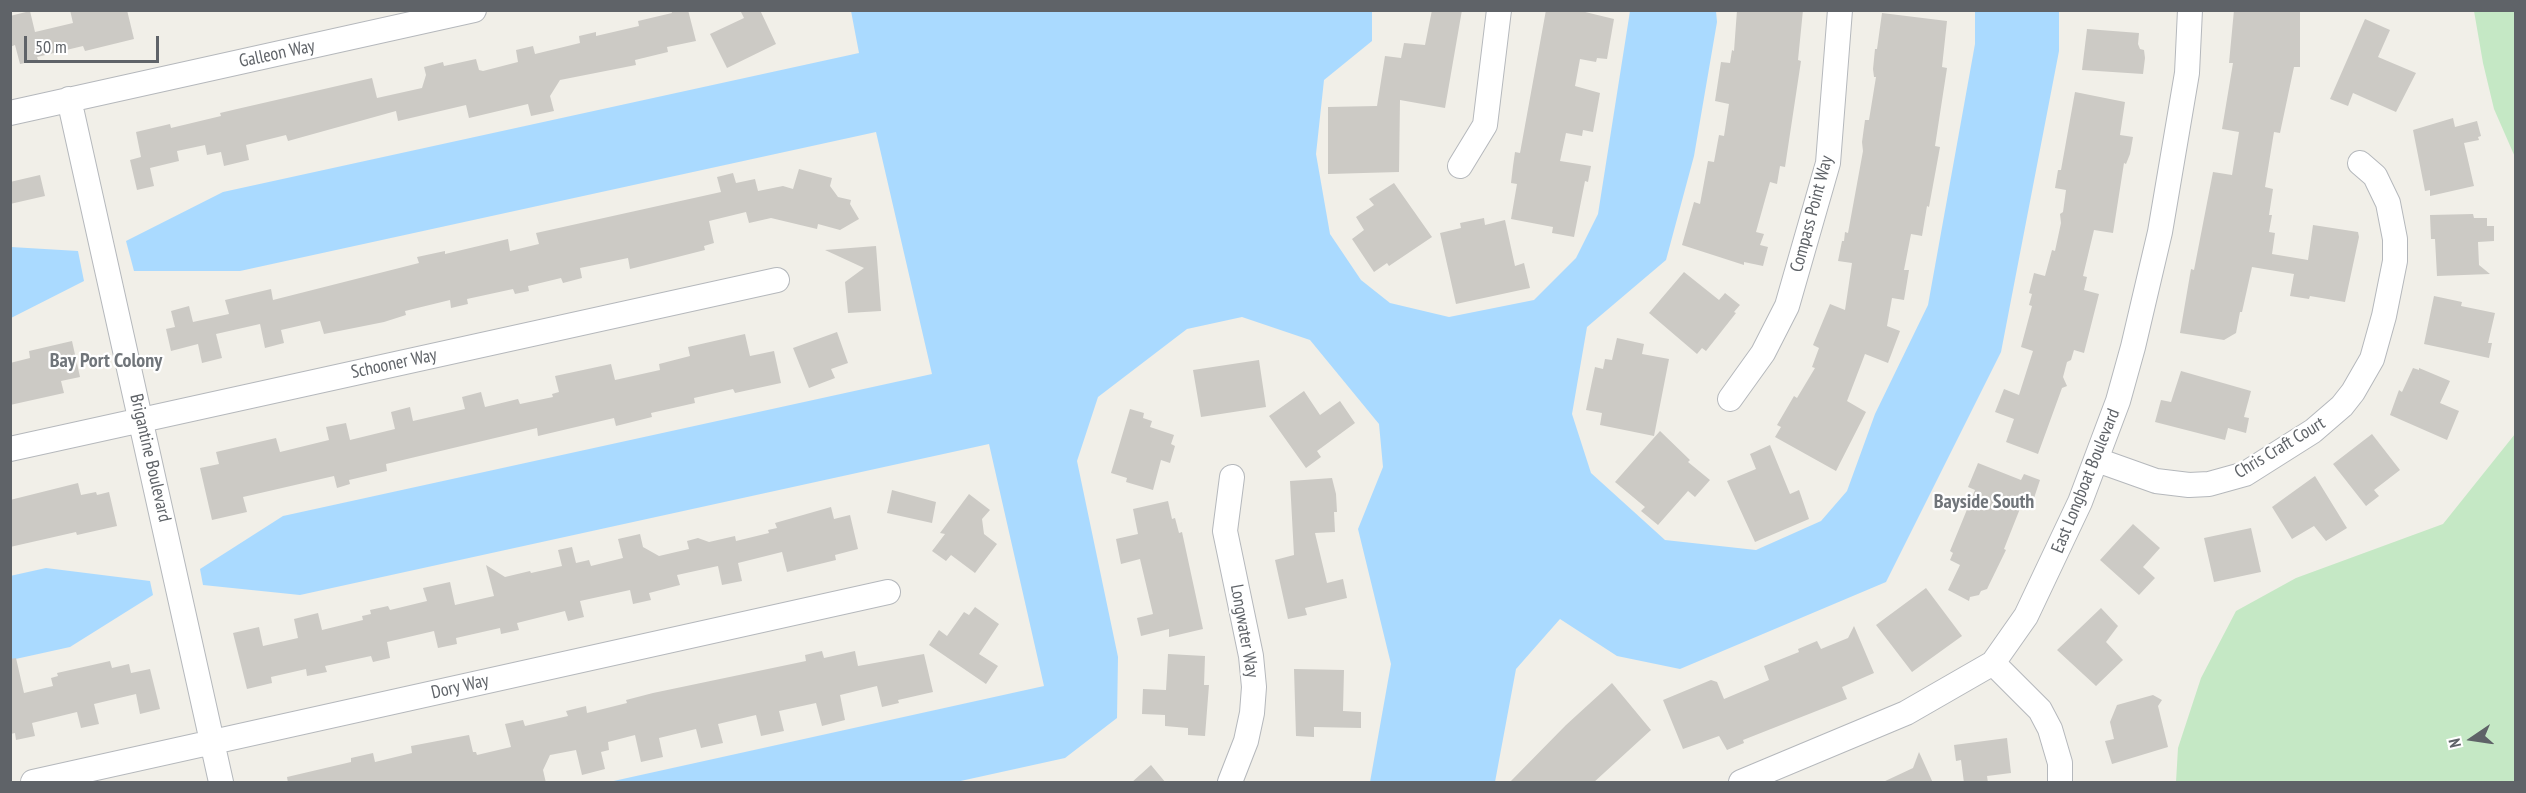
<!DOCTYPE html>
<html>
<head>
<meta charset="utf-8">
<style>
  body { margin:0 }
  #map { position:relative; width:2526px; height:793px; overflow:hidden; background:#f1efe8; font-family:"PT Sans Narrow",sans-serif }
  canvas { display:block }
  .frame { position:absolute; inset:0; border:12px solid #5f6368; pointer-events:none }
  .north { position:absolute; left:2442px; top:709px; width:60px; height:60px; -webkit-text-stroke:4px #fff; paint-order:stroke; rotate:257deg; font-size:16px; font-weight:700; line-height:24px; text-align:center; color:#5f6368 }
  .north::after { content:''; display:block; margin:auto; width:21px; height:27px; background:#5f6368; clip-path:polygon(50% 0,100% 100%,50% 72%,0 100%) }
  .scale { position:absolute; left:24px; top:36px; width:135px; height:27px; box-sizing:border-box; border:3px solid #5f6368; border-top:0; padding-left:8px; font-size:18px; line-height:21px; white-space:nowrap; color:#5f6368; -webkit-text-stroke:4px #fff; paint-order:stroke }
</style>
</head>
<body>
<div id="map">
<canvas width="2526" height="793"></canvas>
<div class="frame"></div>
<div class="north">N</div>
<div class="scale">50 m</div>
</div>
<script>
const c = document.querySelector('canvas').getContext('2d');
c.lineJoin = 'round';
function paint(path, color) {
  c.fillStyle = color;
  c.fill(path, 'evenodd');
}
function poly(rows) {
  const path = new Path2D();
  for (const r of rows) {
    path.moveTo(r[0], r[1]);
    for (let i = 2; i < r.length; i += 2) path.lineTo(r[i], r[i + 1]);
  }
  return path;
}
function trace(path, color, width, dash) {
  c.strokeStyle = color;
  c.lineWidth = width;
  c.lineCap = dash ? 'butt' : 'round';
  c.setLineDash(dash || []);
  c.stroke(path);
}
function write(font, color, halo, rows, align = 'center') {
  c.font = font + ' "PT Sans Narrow",sans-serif';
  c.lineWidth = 4.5;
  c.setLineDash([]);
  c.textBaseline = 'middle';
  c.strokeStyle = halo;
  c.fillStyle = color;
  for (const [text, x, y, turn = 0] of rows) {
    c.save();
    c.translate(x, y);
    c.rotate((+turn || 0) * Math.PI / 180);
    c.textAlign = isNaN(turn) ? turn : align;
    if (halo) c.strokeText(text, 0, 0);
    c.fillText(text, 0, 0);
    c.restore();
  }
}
paint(poly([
  [2474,11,2515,11,2515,157,2494,109,2483,63],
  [2515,434,2515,782,2176,782,2178,748,2201,678,2236,611,2296,578,2443,524]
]), '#c5e8c5');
paint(poly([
  [851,11,1372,11,1372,41,1324,80,1316,154,1330,234,1361,280,1390,303,1449,317,1534,300,1576,258,1598,214,1630,11,1716,11,1717,22,1694,156,1666,260,1587,327,1572,414,1591,473,1665,540,1756,550,1821,521,1847,491,1875,414,1928,305,1975,44,1975,11,2059,11,2059,51,2001,352,1886,582,1680,669,1617,656,1560,619,1516,669,1495,782,1370,782,1391,664,1358,529,1383,467,1379,424,1310,340,1242,317,1187,329,1098,397,1077,461,1118,657,1117,718,1065,758,956,782,609,782,1044,686,989,444,300,595,203,585,200,569,283,516,932,374,876,132,240,271,134,271,126,241,223,192,859,53],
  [11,247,78,251,84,281,11,318],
  [46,568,150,581,153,595,70,647,11,660,10,576]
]), '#aadaff');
paint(poly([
  [70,10,127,10,134,39,85,51,83,46,37,57,38,60,20,64,15,45,10,47,10,16,30,11,35,32,73,23],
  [671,10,688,10,696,41,667,47,668,52,635,60,636,65,560,80,550,96,554,111,531,116,528,104,469,118,466,105,398,121,396,111,288,141,286,135,246,145,249,160,224,166,221,152,207,155,205,145,177,151,179,161,150,168,154,186,137,190,130,160,141,157,136,132,170,124,171,128,221,116,220,113,237,109,372,78,377,98,422,88,426,75,424,67,443,62,444,66,476,59,479,70,483,71,518,62,516,50,533,46,535,54,580,43,579,36,596,32,596,36,639,26,638,21,672,13],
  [740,10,760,10,776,44,727,68,710,34,744,18],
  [1432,10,1462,10,1445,108,1400,100,1399,172,1328,174,1328,107,1377,106,1385,56,1401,58,1404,43,1425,45],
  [1546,10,1577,10,1614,19,1607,59,1597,58,1596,62,1580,59,1575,86,1600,93,1593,132,1583,130,1582,136,1566,133,1560,161,1591,166,1588,182,1585,181,1574,237,1552,233,1553,227,1511,219,1517,184,1511,183,1513,166,1515,152,1520,153],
  [1737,10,1803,10,1798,60,1801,61,1785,167,1780,166,1777,184,1770,182,1756,232,1764,234,1760,245,1768,247,1763,266,1744,262,1744,265,1682,245,1694,202,1700,204,1708,161,1714,162,1719,135,1724,136,1729,104,1715,101,1721,62,1730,63,1732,50,1734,51],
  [2234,10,2300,10,2300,67,2294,67,2280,133,2274,132,2265,187,2273,189,2269,215,2272,215,2269,232,2275,233,2272,254,2308,260,2313,225,2358,232,2359,237,2345,302,2310,296,2309,299,2290,296,2294,274,2252,267,2242,312,2240,312,2236,333,2224,340,2180,333,2191,269,2194,270,2213,172,2232,175,2239,132,2222,129,2233,63,2229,63],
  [1882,13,1947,21,1942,67,1947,68,1935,146,1940,147,1929,207,1927,206,1922,236,1911,234,1904,270,1909,270,1904,300,1892,298,1887,326,1900,331,1888,363,1865,354,1847,401,1866,412,1836,471,1775,437,1781,427,1777,425,1794,396,1797,398,1815,368,1812,367,1819,348,1813,345,1830,304,1845,310,1852,263,1838,261,1842,241,1844,241,1845,232,1848,233,1863,151,1862,142,1865,120,1869,120,1876,77,1874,77,1873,69,1875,49,1877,49],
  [2365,19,2390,30,2378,57,2416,73,2396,112,2353,93,2348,106,2330,99],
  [2087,29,2139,33,2138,44,2140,49,2144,50,2145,58,2143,74,2082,70],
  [2075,92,2125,102,2120,135,2133,137,2130,154,2126,164,2124,163,2113,233,2094,230,2083,276,2087,277,2084,290,2099,294,2084,353,2074,350,2071,360,2067,362,2063,377,2067,386,2062,388,2038,454,2006,442,2014,419,1995,412,2004,389,2019,395,2033,351,2021,347,2032,306,2029,305,2032,294,2029,293,2034,273,2045,276,2052,250,2055,251,2061,223,2060,214,2063,212,2066,190,2055,188,2058,170,2061,170],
  [2453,118,2455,127,2477,121,2481,136,2478,137,2479,140,2464,143,2474,186,2430,196,2430,190,2425,191,2413,130],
  [799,169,832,178,830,186,838,197,851,200,850,204,859,219,840,230,818,224,817,229,771,218,749,223,746,212,709,221,714,243,704,246,705,250,650,264,630,269,628,258,580,268,582,278,563,283,561,278,528,286,529,291,515,294,513,289,467,299,468,304,451,308,450,300,405,311,406,315,384,322,324,334,320,321,281,330,284,343,265,348,260,324,216,334,222,358,202,363,198,344,171,351,166,329,175,327,171,311,189,306,193,322,229,314,225,300,271,289,273,300,419,263,417,257,445,251,445,254,508,239,510,251,539,244,536,233,721,192,717,177,733,173,736,183,755,179,758,191,783,186,793,189],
  [40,175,45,196,10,204,10,182],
  [1394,183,1432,237,1389,266,1387,263,1374,272,1352,239,1364,230,1356,217,1374,205,1369,199],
  [2473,214,2474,218,2487,218,2487,226,2494,226,2494,241,2478,242,2479,265,2490,274,2437,276,2435,239,2431,239,2430,215],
  [1484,218,1485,225,1505,220,1515,266,1524,263,1530,288,1456,304,1440,233,1461,228,1460,223],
  [876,246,881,311,848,313,845,282,864,268,825,250],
  [1684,272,1719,300,1725,293,1740,305,1734,312,1736,313,1706,351,1702,348,1697,354,1649,313],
  [2434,296,2462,302,2461,306,2495,313,2488,343,2492,343,2489,358,2424,344],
  [837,332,848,363,831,369,835,378,809,388,793,348],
  [745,334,750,356,774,351,781,383,735,393,733,389,694,398,695,403,651,413,652,417,616,426,614,418,538,436,537,428,386,464,387,471,349,480,350,484,337,488,334,476,243,497,247,512,212,520,200,468,219,464,216,452,276,438,280,452,329,440,326,427,346,423,350,440,395,429,391,412,410,407,413,421,465,409,462,397,481,392,485,407,518,399,520,404,553,397,552,394,559,392,555,376,611,364,615,380,660,370,659,364,690,356,688,347],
  [1617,338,1644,344,1642,354,1669,359,1654,436,1600,425,1602,413,1586,410,1595,367,1603,369,1605,359,1612,360],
  [72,341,80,377,61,381,64,393,10,405,10,363,30,358,29,351],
  [1259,360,1266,407,1201,417,1193,370],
  [2413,368,2419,370,2419,368,2450,381,2440,403,2459,411,2447,440,2390,415,2399,390,2402,392],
  [2181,371,2251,391,2244,417,2249,418,2246,433,2228,428,2225,440,2155,422,2161,400,2171,402],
  [1304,391,1320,415,1340,401,1355,423,1317,451,1321,457,1306,468,1269,416],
  [1130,409,1144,413,1143,418,1152,421,1150,427,1174,435,1171,444,1175,446,1170,463,1161,460,1153,490,1126,482,1127,478,1111,473],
  [1660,431,1690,460,1688,462,1710,480,1695,497,1688,491,1658,525,1641,511,1645,507,1615,482],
  [2372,434,2400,470,2374,490,2379,496,2366,506,2333,464],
  [1770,445,1790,494,1799,490,1809,519,1755,542,1727,481,1756,469,1750,454],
  [1978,463,2021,480,2024,474,2040,480,2032,504,2023,501,2004,549,2006,550,1987,589,1981,591,1979,595,1970,597,1969,601,1948,590,1960,565,1950,560,1953,553,1950,551,1975,490,1968,487],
  [2315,476,2347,528,2326,541,2314,526,2292,539,2272,507],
  [1332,478,1336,494,1337,512,1334,512,1335,532,1315,533,1327,583,1343,579,1347,598,1305,608,1307,615,1288,619,1275,560,1294,555,1290,481],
  [78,483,81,495,96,492,97,495,109,492,117,526,77,535,76,532,10,547,10,500],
  [892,490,936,502,932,523,887,513],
  [969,494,990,510,982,519,984,534,997,544,975,573,951,555,946,561,932,551,945,534,940,533],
  [1168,501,1172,519,1175,518,1179,533,1182,532,1203,629,1169,637,1169,629,1141,636,1137,618,1153,614,1140,559,1121,564,1116,539,1138,534,1133,509],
  [831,507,834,519,850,515,858,549,835,555,836,560,787,572,782,552,738,563,742,581,722,585,718,566,677,575,680,585,649,593,651,600,633,604,630,590,580,601,584,617,568,621,565,611,517,623,519,630,501,634,500,628,456,638,457,644,438,648,434,631,387,642,390,658,373,662,371,656,325,666,327,672,307,676,306,669,271,677,272,683,247,689,233,633,259,627,263,646,298,638,294,619,318,613,322,630,363,620,362,616,371,614,370,610,388,606,390,610,427,601,423,588,450,582,455,605,494,596,486,565,505,577,530,571,531,573,562,566,558,550,572,547,576,563,589,560,591,566,623,558,618,539,640,534,643,547,659,556,689,549,687,541,698,538,709,542,735,536,736,541,769,533,768,530,777,528,775,523],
  [2133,524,2160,548,2143,567,2155,578,2139,595,2100,560],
  [2251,528,2261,572,2214,582,2204,538],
  [1926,588,1962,636,1912,672,1876,625],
  [975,607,999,624,979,654,998,666,986,684,929,645,939,630,947,636,964,612,969,615],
  [2101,608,2118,626,2106,642,2123,660,2096,686,2057,650],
  [1854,626,1874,673,1842,687,1847,699,1743,740,1744,743,1727,750,1719,736,1683,749,1663,700,1711,680,1717,682,1724,699,1769,680,1764,666,1799,652,1798,649,1817,641,1821,649,1848,638],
  [822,651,824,658,855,651,858,666,924,654,933,692,898,700,899,703,882,707,877,686,840,695,845,720,822,726,816,703,779,711,784,731,761,736,756,715,718,724,723,743,701,748,696,729,659,738,663,757,641,762,635,735,608,742,609,750,601,752,605,769,582,775,576,750,550,755,543,770,546,783,288,783,287,777,351,762,351,758,373,753,375,762,412,753,411,746,469,735,473,752,476,752,477,755,511,747,505,724,523,720,525,726,568,716,566,711,586,706,587,713,627,703,626,700,653,693,806,661,805,655],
  [1168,654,1205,656,1204,685,1209,685,1205,736,1188,735,1188,728,1165,726,1165,715,1142,714,1143,689,1166,690],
  [16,658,24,693,53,686,51,678,58,676,57,673,110,661,112,668,129,664,131,673,150,669,160,709,140,714,136,694,94,704,99,724,81,728,77,712,32,723,35,736,16,740,15,733,10,734,10,659],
  [1294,669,1344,670,1343,711,1361,712,1361,728,1314,727,1314,737,1296,736],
  [1612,683,1651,730,1593,783,1509,783,1566,725],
  [2153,695,2162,700,2158,706,2168,747,2112,764,2105,741,2114,739,2110,722,2117,705],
  [2007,738,2011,773,1987,776,1988,783,1964,783,1961,760,1956,761,1954,745],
  [1919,752,1933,783,1881,783,1913,768],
  [1151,765,1166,783,1131,783]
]), '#cccac5');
const minor = poly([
  [69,99,221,782],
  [10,113,474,10],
  [1460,166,1485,125,1499,10],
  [1730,399,1763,353,1787,306,1828,163,1840,10],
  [10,449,777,280],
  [2097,460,2156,481,2189,485,2209,484,2245,474,2313,431,2342,406,2353,392,2372,359,2384,316,2395,261,2395,239,2388,203,2375,176,2360,163],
  [1993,663,2040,710,2050,729,2060,763,2060,782],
  [33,782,888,592],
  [1230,782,1246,741,1252,713,1254,687,1251,656,1225,531,1232,477],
  [1741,782,1906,713,1993,663,2026,616,2080,502,2118,401,2133,347,2160,232,2187,73,2190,10]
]);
trace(minor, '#b5b8bc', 26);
trace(minor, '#fff', 24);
write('18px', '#5f6368', '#fff', [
  ["Galleon Way",277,54,-12],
  ["Compass Point Way",1812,214,-75],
  ["Schooner Way",394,364,-12],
  ["Chris Craft Court",2280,448,-31],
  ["Brigantine Boulevard",150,458,77],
  ["East Longboat Boulevard",2086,481,-68],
  ["Longwater Way",1244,631,80],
  ["Dory Way",460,687,-13]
]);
write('bold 20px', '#70757a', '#fff', [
  ["Bay Port Colony",106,361],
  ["Bayside South",1984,502]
]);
</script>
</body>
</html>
